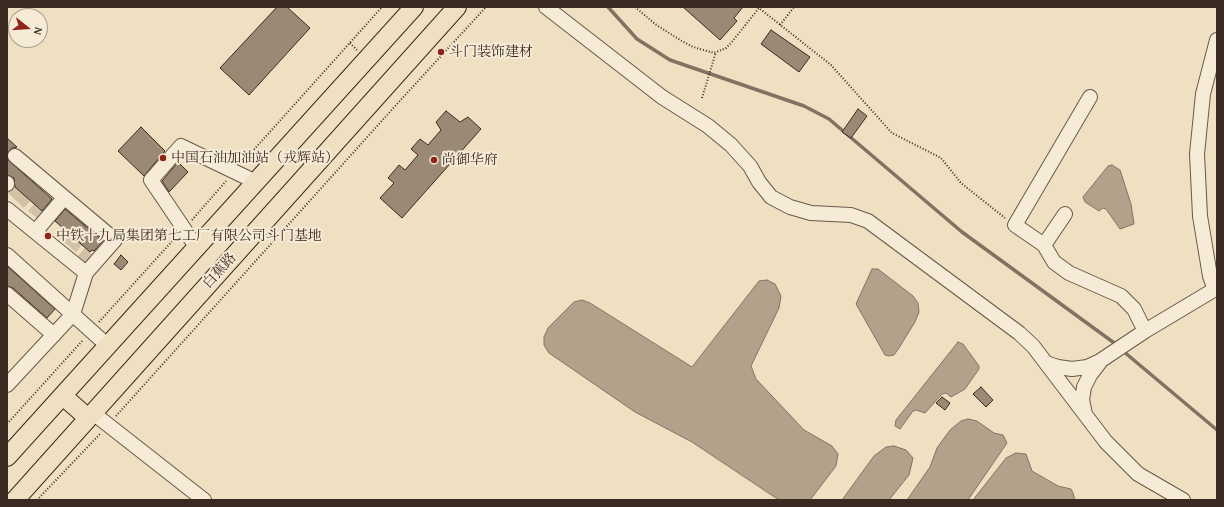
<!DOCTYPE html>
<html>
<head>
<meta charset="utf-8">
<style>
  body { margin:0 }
  #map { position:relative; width:1224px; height:507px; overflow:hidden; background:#f0e0c2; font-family:"Gentium Book Plus",serif }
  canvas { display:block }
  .frame { position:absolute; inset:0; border:8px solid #3b2a22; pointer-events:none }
  .north { position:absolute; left:8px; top:8px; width:40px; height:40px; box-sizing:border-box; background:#f5ebd7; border:1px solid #ab9e8f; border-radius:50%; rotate:107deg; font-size:11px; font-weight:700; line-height:16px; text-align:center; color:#3b2a22 }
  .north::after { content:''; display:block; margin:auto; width:14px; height:18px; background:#8f2418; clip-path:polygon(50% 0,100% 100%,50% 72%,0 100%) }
</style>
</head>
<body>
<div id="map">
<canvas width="1224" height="507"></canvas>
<div class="frame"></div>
<div class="north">N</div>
</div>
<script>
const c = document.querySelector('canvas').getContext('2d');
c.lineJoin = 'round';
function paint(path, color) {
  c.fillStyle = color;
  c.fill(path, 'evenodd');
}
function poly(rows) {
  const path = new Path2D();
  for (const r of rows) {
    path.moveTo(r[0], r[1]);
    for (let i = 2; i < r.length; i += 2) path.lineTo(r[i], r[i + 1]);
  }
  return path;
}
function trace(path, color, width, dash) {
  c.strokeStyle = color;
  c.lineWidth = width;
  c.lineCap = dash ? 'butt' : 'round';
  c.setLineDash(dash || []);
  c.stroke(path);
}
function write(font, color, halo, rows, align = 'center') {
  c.font = font + ' "Gentium Book Plus","Noto Serif SC",serif';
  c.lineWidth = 4;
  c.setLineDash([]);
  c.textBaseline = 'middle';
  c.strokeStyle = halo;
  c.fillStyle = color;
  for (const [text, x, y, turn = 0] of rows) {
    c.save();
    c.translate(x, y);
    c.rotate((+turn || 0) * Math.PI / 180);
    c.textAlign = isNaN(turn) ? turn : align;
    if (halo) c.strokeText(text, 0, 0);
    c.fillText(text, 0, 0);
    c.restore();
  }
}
paint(poly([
  [13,185,21,192,23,190,31,197,29,200,30,201,24,208,7,192],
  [34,204,43,212,37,218,28,211],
  [64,229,79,239,77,241,82,245,76,252,57,236],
  [85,248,93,255,86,264,78,256]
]), '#d1c1a7');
const water = poly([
  [1112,165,1120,170,1131,204,1134,224,1120,229,1106,209,1103,208,1099,211,1085,202,1083,197,1108,166,1112,165],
  [872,269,878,269,913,296,918,303,919,312,915,322,899,348,894,355,889,356,885,355,856,304,872,269],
  [767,280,775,284,781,296,779,308,751,366,756,379,804,430,832,446,838,454,836,466,810,500,779,500,692,442,635,412,549,353,544,345,544,337,548,328,574,302,582,300,590,303,692,367,759,281,767,280],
  [958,342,963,344,979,366,979,369,965,389,951,397,946,393,942,394,925,413,916,410,913,411,900,429,895,426,896,420,958,342],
  [968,419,977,421,994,433,1003,435,1007,443,970,497,968,500,907,500,930,467,937,448,950,430,961,421,968,419],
  [894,446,906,450,913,458,909,475,889,500,842,500,874,456,886,447,894,446],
  [1016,453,1026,454,1032,471,1058,486,1071,489,1073,493,1075,500,973,500,1006,458,1016,453]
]);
paint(water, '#b2a28c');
trace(water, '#827262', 1);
trace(poly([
  [608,7,637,39,670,60,804,106,829,119,962,232,1117,345],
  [1123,351,1217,430]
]), '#827262', 3.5);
const building = poly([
  [277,7,287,7,310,28,249,95,220,68,277,7],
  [683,7,743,7,734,18,737,21,720,40,683,7],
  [771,30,810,57,799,72,761,44,771,30],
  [858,109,867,116,851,138,842,132,858,109],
  [446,111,460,122,468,117,481,129,402,218,380,198,394,183,388,178,399,165,405,170,418,155,411,149,420,139,428,145,441,130,436,122,446,111],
  [141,127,165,151,144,176,118,151,141,127],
  [7,138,17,147,12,148,7,154,7,138],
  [7,159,52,199,42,211,15,187,14,178,7,175,7,159],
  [178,162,188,172,169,192,162,181,178,162],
  [65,209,103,241,94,251,92,250,90,252,55,221,65,209],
  [121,255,128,262,121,270,114,264,121,255],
  [7,266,55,309,47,318,13,288,7,286,7,266],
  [981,387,993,400,986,407,973,394,981,387],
  [942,397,950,403,945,410,936,403,942,397]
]);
paint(building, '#998975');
trace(building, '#3b2a22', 1);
const minor = poly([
  [546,7,662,97,708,126,731,145,750,166,759,182,771,197,790,207,811,213,851,215,868,221,1019,333,1033,346,1106,442,1138,474,1183,500],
  [1090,97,1015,225,1044,245,1054,262,1069,273,1121,296,1134,309,1145,331],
  [7,183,7,184],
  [7,209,86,273],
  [35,232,64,198],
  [1044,245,1065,214],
  [197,248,151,180,181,146,256,182],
  [7,255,108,346],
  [1215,290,1210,276,1200,216,1197,154,1203,94,1217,40],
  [7,294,54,335],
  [1046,363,1058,367,1072,369,1087,367,1100,361,1145,331,1217,288],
  [7,385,73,314,86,273,115,240,15,156],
  [93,413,204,500],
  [1085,414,1082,400,1084,387,1090,375,1100,362]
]);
const major = poly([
  [63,396,88,418],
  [7,457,414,7],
  [15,500,457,7]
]);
trace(minor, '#68584a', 16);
trace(major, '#3b2a22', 20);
trace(poly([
  [635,7,655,24,680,40,693,47,714,53,726,48,731,43,759,8,831,65,892,133,941,158,961,183,1005,218],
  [780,25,794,7],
  [350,43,357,50],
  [702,98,716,52],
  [242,163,382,7],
  [192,220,226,181],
  [99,322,175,238],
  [116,416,397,104,486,7],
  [7,424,83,340],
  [37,500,100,434]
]), '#3b2a22', 2, [1, 2]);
trace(minor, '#f5ebd7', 14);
trace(major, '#f0e0c2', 18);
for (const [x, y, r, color] of [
  [441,52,4,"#8f2418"],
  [163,158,4,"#8f2418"],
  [434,160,4,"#8f2418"],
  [48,236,4,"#8f2418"]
]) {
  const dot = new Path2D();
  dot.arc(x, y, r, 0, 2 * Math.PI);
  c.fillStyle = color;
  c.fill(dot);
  trace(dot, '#f5ebd7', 1.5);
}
write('14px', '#3b2a22', '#f5ebd7', [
  ["斗门装饰建材",449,52],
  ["中国石油加油站（戎辉站）",171,158],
  ["尚御华府",442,160],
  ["中铁十九局集团第七工厂有限公司斗门基地",56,236]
], 'left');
write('14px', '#3b2a22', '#f5ebd7', [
  ["白蕉路",220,271,-48]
]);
</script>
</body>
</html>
